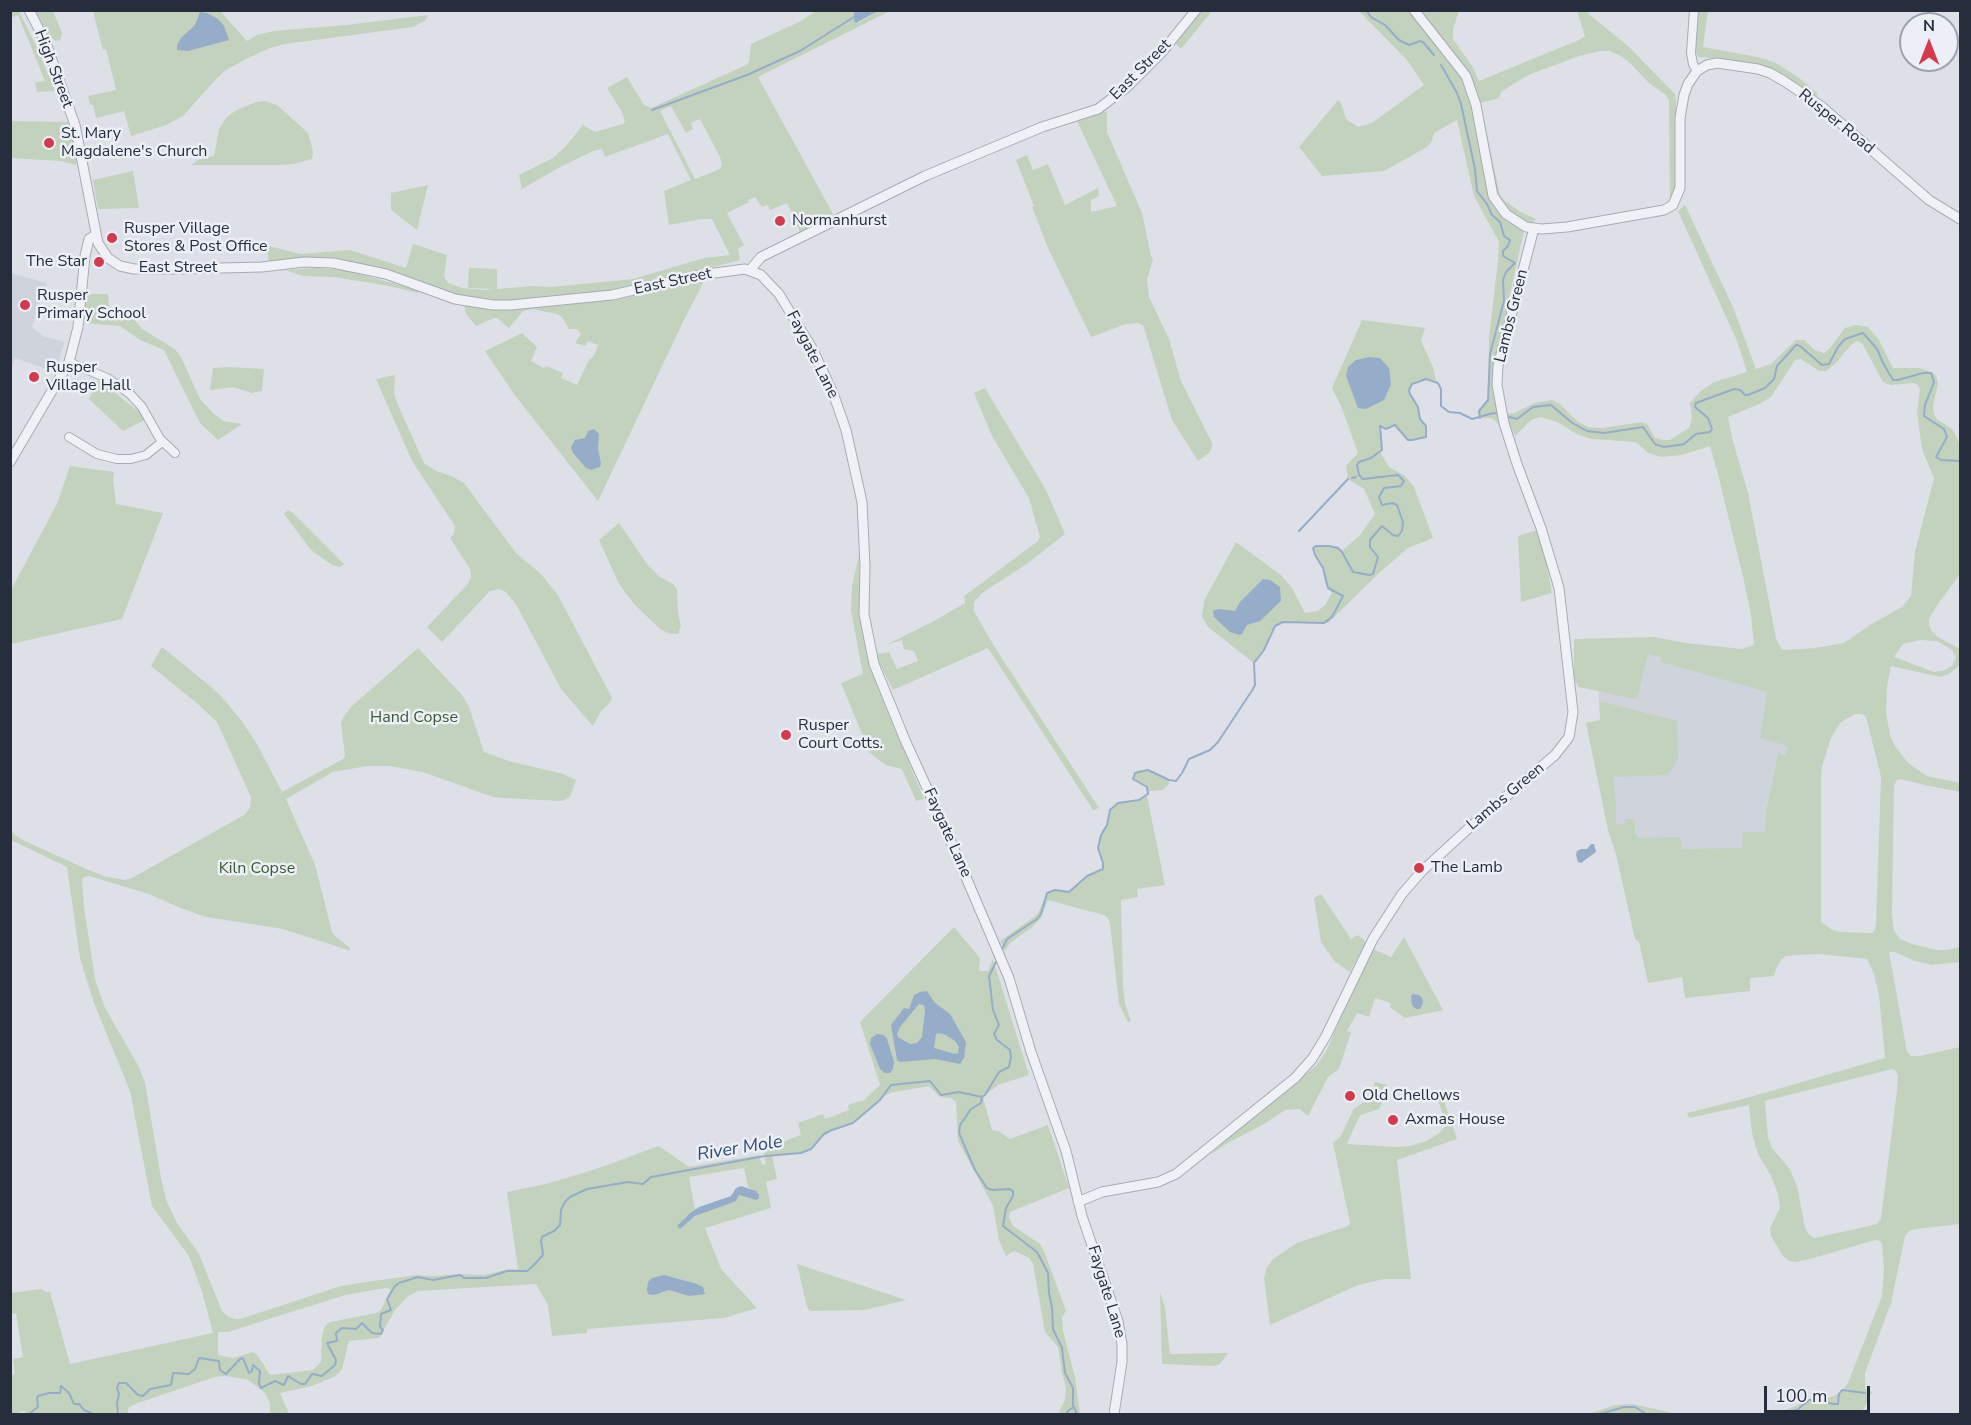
<!DOCTYPE html>
<html>
<head>
<meta charset="utf-8">
<style>
  body { margin:0 }
  #map { position:relative; width:1971px; height:1425px; overflow:hidden; background:#dde1e7; font-family:"Nunito Sans",sans-serif }
  canvas { display:block }
  .frame { position:absolute; inset:0; border:12px solid #262e3e; pointer-events:none }
  .north { position:absolute; left:1899px; top:12px; width:60px; height:60px; box-sizing:border-box; background:#eceff5; border:2px solid #9da2ac; border-radius:50%; rotate:0deg; font-size:16px; font-weight:700; line-height:24px; text-align:center; color:#262e3e }
  .north::after { content:''; display:block; margin:auto; width:21px; height:27px; background:#d33b4c; clip-path:polygon(50% 0,100% 100%,50% 72%,0 100%) }
  .scale { position:absolute; left:1764px; top:1386px; width:106px; height:27px; box-sizing:border-box; border:3px solid #262e3e; border-top:0; padding-left:8px; font-size:18px; line-height:21px; white-space:nowrap; color:#262e3e; -webkit-text-stroke:4px #eceff5; paint-order:stroke }
</style>
</head>
<body>
<div id="map">
<canvas width="1971" height="1425"></canvas>
<div class="frame"></div>
<div class="north">N</div>
<div class="scale">100 m</div>
</div>
<script>
const c = document.querySelector('canvas').getContext('2d');
c.lineJoin = 'round';
function paint(path, color) {
  c.fillStyle = color;
  c.fill(path, 'evenodd');
}
function poly(rows) {
  const path = new Path2D();
  for (const r of rows) {
    path.moveTo(r[0], r[1]);
    for (let i = 2; i < r.length; i += 2) path.lineTo(r[i], r[i + 1]);
  }
  return path;
}
function trace(path, color, width, dash) {
  c.strokeStyle = color;
  c.lineWidth = width;
  c.lineCap = dash ? 'butt' : 'round';
  c.setLineDash(dash || []);
  c.stroke(path);
}
function write(font, color, halo, rows, align = 'center') {
  c.font = font + ' "Nunito Sans",sans-serif';
  c.lineWidth = 5;
  c.setLineDash([]);
  c.textBaseline = 'middle';
  c.strokeStyle = halo;
  c.fillStyle = color;
  for (const [text, x, y, turn = 0] of rows) {
    c.save();
    c.translate(x, y);
    c.rotate((+turn || 0) * Math.PI / 180);
    c.textAlign = isNaN(turn) ? turn : align;
    if (halo) c.strokeText(text, 0, 0);
    c.fillText(text, 0, 0);
    c.restore();
  }
}
paint(poly([
  [11,273,47,283,32,327,43,336,65,342,55,372,15,358,11,369],
  [1641,649,1770,681,1808,761,1778,753,1766,809,1785,811,1736,872,1618,843,1607,778,1604,702,1599,701,1598,682]
]), '#cfd3dc');
paint(poly([
  [10,11,19,11,39,52,55,91,37,92,35,82,45,81,18,15,13,17,11,16],
  [35,11,53,11,62,33,60,40,56,41,50,37],
  [93,11,220,11,247,41,257,35,274,31,346,25,428,15,426,20,413,27,285,44,270,48,246,59,226,70,217,78,183,116,166,125,131,136,124,111,96,118,93,105,90,105,88,96,116,90,106,49,103,50],
  [816,11,854,11,854,21,858,23,878,11,890,11,758,77,833,214,800,232,787,203,770,210,768,205,762,207,755,197,748,200,749,202,727,213,744,245,738,249,740,260,737,261,612,292,540,300,492,301,469,299,404,277,341,260,269,263,267,249,269,246,301,254,350,250,406,268,413,244,447,255,444,277,448,283,462,288,485,290,495,289,468,288,469,268,497,269,497,289,533,286,551,287,633,279,704,258,730,255,712,219,701,219,669,225,664,191,691,180,668,134,605,157,602,149,593,151,560,167,522,189,519,175,553,158,565,147,583,125,595,132,623,124,625,121,622,112,607,88,627,77,644,105,651,108,746,65,749,62,751,44,799,22],
  [671,106,686,133,693,129,691,123,700,119,720,157,722,165,720,169,695,179,660,111],
  [1201,11,1212,11,1181,49,1176,44,1179,38],
  [1359,11,1459,11,1453,29,1453,39,1472,66,1479,81,1579,40,1585,36,1577,11,1585,11,1628,46,1675,94,1676,103,1675,191,1670,201,1669,100,1665,94,1650,84,1628,61,1619,55,1609,51,1600,51,1579,56,1528,75,1501,92,1499,98,1480,103,1500,195,1505,201,1519,211,1536,219,1524,231,1494,366,1495,402,1500,420,1500,425,1492,418,1480,418,1479,412,1488,400,1489,338,1498,261,1499,242,1474,196,1457,120,1434,133,1432,141,1427,147,1384,171,1322,176,1299,147,1338,100,1341,103,1346,119,1358,127,1372,123,1424,85,1407,60],
  [1698,11,1708,11,1703,47,1757,57,1774,62,1798,77,1818,94,1815,98,1757,65,1729,59,1698,57,1695,49],
  [265,101,277,105,308,133,313,151,312,159,294,164,277,165,191,165,198,160,214,156,219,129,226,118,235,111,256,102],
  [1107,111,1107,132,1142,213,1151,256,1153,259,1147,280,1149,297,1169,339,1181,381,1212,443,1212,448,1209,453,1198,461,1172,420,1143,325,1138,323,1126,324,1091,337,1048,248,1032,207,1034,206,1016,160,1027,155,1033,170,1048,164,1065,205,1098,188,1099,196,1091,200,1091,212,1117,206,1077,121],
  [10,121,68,122,77,154,76,165,60,161,11,158],
  [133,171,139,208,98,209,93,180],
  [428,185,417,230,391,210,391,193],
  [1685,205,1733,307,1756,369,1771,364,1796,340,1804,340,1815,350,1824,353,1829,349,1845,328,1856,325,1868,327,1879,340,1893,368,1919,368,1932,372,1936,376,1938,383,1933,406,1934,414,1937,419,1953,430,1960,445,1960,574,1938,604,1929,619,1929,624,1931,630,1938,637,1960,649,1960,665,1949,674,1940,677,1891,666,1887,686,1886,713,1890,735,1895,746,1908,763,1927,776,1960,783,1960,792,1925,785,1901,779,1897,780,1894,785,1892,915,1894,931,1900,939,1912,944,1937,950,1947,950,1960,947,1960,962,1932,965,1915,961,1895,952,1889,952,1907,1052,1911,1056,1920,1056,1960,1047,1960,1224,1916,1229,1909,1231,1905,1236,1891,1303,1865,1373,1865,1389,1872,1392,1861,1414,1777,1414,1809,1400,1832,1397,1842,1391,1848,1383,1882,1296,1884,1270,1882,1244,1880,1241,1875,1240,1810,1259,1796,1262,1789,1261,1783,1256,1771,1236,1770,1228,1780,1208,1778,1194,1771,1176,1758,1154,1752,1133,1749,1105,1689,1118,1687,1113,1750,1097,1885,1058,1879,995,1874,974,1867,959,1819,954,1800,955,1786,956,1781,960,1776,969,1774,976,1750,978,1750,991,1685,998,1682,977,1648,983,1639,942,1635,939,1616,854,1608,830,1586,723,1600,720,1599,701,1677,721,1678,759,1668,775,1613,777,1616,803,1616,824,1625,824,1626,819,1635,819,1635,832,1638,838,1679,837,1681,840,1682,849,1742,848,1743,832,1765,832,1766,810,1778,753,1786,755,1788,746,1760,738,1767,692,1661,662,1662,657,1648,654,1638,695,1635,699,1579,687,1574,680,1574,639,1654,637,1686,643,1742,649,1754,645,1751,615,1744,581,1718,474,1710,446,1682,455,1661,457,1648,453,1636,442,1591,439,1577,434,1557,422,1541,417,1531,420,1515,436,1506,414,1515,413,1534,403,1552,400,1560,404,1578,422,1588,427,1602,428,1642,422,1647,424,1655,438,1663,440,1670,440,1689,428,1692,418,1690,403,1701,391,1714,382,1747,372,1737,341,1678,211],
  [1857,341,1862,343,1883,382,1891,385,1913,383,1917,384,1920,389,1917,412,1921,442,1923,452,1934,478,1915,552,1911,596,1902,607,1870,625,1844,643,1816,648,1783,650,1779,645,1776,638,1748,493,1732,438,1728,417,1759,404,1771,397,1795,360,1801,359,1819,371,1826,371,1835,364,1851,345],
  [1920,640,1937,641,1952,650,1956,657,1952,666,1943,671,1934,672,1894,657,1903,644],
  [1855,714,1862,714,1866,717,1881,777,1876,924,1875,930,1872,933,1839,932,1831,929,1821,922,1821,778,1822,766,1831,738,1837,728,1841,722],
  [1892,1069,1896,1071,1898,1076,1897,1090,1881,1219,1877,1224,1865,1227,1814,1238,1809,1235,1805,1228,1798,1190,1794,1179,1790,1169,1772,1148,1768,1138,1765,1101],
  [316,268,345,270,418,290,418,293,389,286,334,277,303,276,285,270],
  [704,281,683,322,598,501,514,394,485,351,522,333,537,347,531,361,544,368,546,366,563,373,561,378,577,385,589,360,594,356,598,345,588,341,585,346,575,343,581,334,577,329,569,329,562,317,557,314,532,309,523,311,509,328,497,318,494,318,476,326,466,314,464,304,515,308,583,302,617,298],
  [85,294,108,294,109,308,123,316,133,317,142,329,175,349,181,357,200,399,213,413,223,421,242,424,218,440,200,423,164,350,140,340,120,326,84,323],
  [1362,320,1425,328,1421,341,1433,367,1436,381,1426,379,1418,380,1412,384,1409,390,1410,396,1418,407,1420,419,1426,428,1426,437,1410,440,1404,437,1395,425,1386,429,1381,426,1379,428,1383,445,1380,452,1389,467,1405,476,1414,487,1433,538,1408,548,1379,573,1328,623,1279,623,1272,630,1264,650,1254,663,1208,627,1202,617,1204,601,1236,542,1281,575,1292,588,1305,613,1318,611,1325,605,1332,593,1325,582,1323,568,1315,555,1313,548,1316,546,1334,547,1342,551,1360,535,1375,514,1364,489,1348,479,1346,466,1358,453,1342,408,1332,388],
  [229,367,264,369,262,391,252,393,233,387,210,390,213,368],
  [395,375,394,393,397,403,424,463,434,470,451,476,464,483,516,553,541,574,558,595,612,698,611,701,600,713,593,726,561,689,517,606,506,592,499,589,490,591,442,642,427,627,466,586,471,578,471,574,470,569,450,538,454,534,455,526,412,461,376,379],
  [98,380,112,385,112,390,134,408,141,412,144,420,123,431,89,399],
  [985,388,1046,490,1065,534,1028,563,982,593,974,602,974,611,994,646,1099,808,1093,810,988,648,893,690,876,656,876,654,889,652,897,669,918,661,914,651,904,649,902,640,886,645,934,621,965,603,965,598,963,597,1038,541,1040,537,1029,498,992,436,974,393],
  [70,466,114,472,113,480,116,504,163,513,122,619,11,644,11,590,57,504],
  [288,510,293,513,344,564,340,567,332,565,311,550,284,514],
  [619,523,647,564,660,577,673,584,677,589,678,613,681,626,678,634,668,633,660,629,635,605,619,584,599,540],
  [1537,530,1546,562,1552,593,1521,602,1518,536],
  [859,555,860,610,868,658,875,681,924,799,916,801,902,769,886,765,870,753,841,683,863,674,851,611,852,586],
  [162,647,205,682,221,696,241,720,257,744,282,792,343,759,345,756,341,723,344,716,352,706,418,648,462,695,469,707,484,752,509,761,563,774,576,780,570,797,562,801,503,798,493,797,423,772,389,766,367,766,333,772,286,799,315,865,332,932,336,937,349,947,351,951,283,929,206,917,178,907,149,894,89,876,84,877,82,880,84,907,95,979,105,1008,139,1067,145,1083,161,1178,167,1202,177,1223,199,1254,222,1311,227,1316,235,1319,240,1319,341,1286,359,1283,416,1275,434,1276,458,1274,484,1275,509,1269,518,1269,507,1192,546,1184,596,1169,659,1146,689,1167,759,1155,762,1165,766,1164,763,1149,801,1135,798,1123,823,1114,825,1119,849,1110,848,1105,864,1100,880,1085,860,1022,954,927,980,958,979,971,988,971,993,959,1029,1075,998,1085,983,1097,992,1130,998,1131,1010,1139,1048,1125,1069,1188,1010,1212,1009,1217,1013,1226,1040,1244,1044,1251,1066,1311,1062,1317,1063,1331,1075,1377,1080,1414,1058,1414,1065,1400,1066,1388,1062,1373,1058,1347,1045,1332,1033,1264,1029,1258,1017,1252,1012,1252,1006,1256,999,1240,993,1206,958,1141,956,1102,951,1098,940,1097,929,1086,890,1093,881,1098,853,1123,840,1126,824,1134,807,1151,801,1153,772,1155,777,1179,766,1182,771,1208,705,1228,721,1269,757,1308,724,1318,587,1329,587,1333,552,1336,548,1305,536,1284,418,1291,408,1296,395,1310,379,1338,349,1341,342,1369,336,1376,312,1386,280,1393,289,1414,270,1414,270,1403,265,1393,248,1380,226,1376,215,1377,138,1403,129,1407,127,1414,26,1414,24,1411,20,1412,20,1414,11,1414,11,1375,15,1374,13,1359,23,1357,16,1313,11,1314,11,1293,41,1289,46,1292,50,1292,70,1364,213,1333,202,1291,189,1256,152,1206,130,1091,94,1003,80,958,67,867,11,840,10,830,15,835,23,840,84,868,104,876,125,880,132,878,244,815,250,808,251,797,217,722,199,705,151,666],
  [744,1168,748,1187,758,1193,751,1199,739,1195,736,1201,700,1213,685,1224,684,1218,695,1210,689,1177],
  [385,1288,391,1289,381,1310,376,1313,330,1322,325,1326,322,1336,321,1362,313,1370,270,1375,258,1356,253,1352,233,1358,218,1355,218,1332,228,1332,345,1295],
  [1139,770,1153,771,1169,780,1169,784,1163,790,1149,791,1145,785,1133,779,1135,773],
  [1147,796,1165,885,1137,889,1138,897,1121,900,1123,985,1125,1004,1131,1021,1128,1022,1119,1004,1110,923,1108,918,1104,915,1048,900,1041,918,1031,928,1010,943,1005,951,1000,941,1034,917,1038,913,1047,893,1055,890,1069,892,1087,876,1101,871,1104,866,1098,848,1101,835,1107,825,1110,810,1118,803,1139,800],
  [1321,894,1351,939,1358,935,1366,942,1350,972,1335,962,1321,942,1314,898],
  [1404,937,1443,1010,1405,1018,1390,1007,1391,1003,1375,998,1369,1017,1357,1013,1347,1031,1351,1032,1339,1069,1328,1077,1308,1116,1300,1109,1285,1110,1264,1124,1226,1144,1209,1156,1225,1140,1316,1066,1327,1050,1346,1005,1373,949,1391,957],
  [1375,1082,1387,1085,1381,1105,1379,1109,1361,1115,1358,1119,1347,1144,1396,1147,1410,1146,1426,1141,1438,1134,1444,1128,1445,1121,1437,1097,1442,1095,1457,1139,1397,1160,1411,1279,1384,1279,1358,1285,1270,1325,1264,1278,1267,1267,1273,1259,1297,1243,1348,1226,1350,1223,1333,1143,1341,1136,1354,1108,1370,1099],
  [797,1264,906,1300,865,1310,810,1311,807,1307],
  [1160,1292,1165,1308,1170,1354,1228,1353,1220,1364,1214,1366,1162,1364],
  [1633,1404,1673,1413,1692,1414,1588,1414,1615,1405]
]), '#c2d2bd');
paint(poly([
  [854,11,854,10,878,11,856,23,854,21],
  [200,12,207,13,218,19,224,26,229,40,188,51,177,50,177,45,181,38,195,25],
  [1369,357,1380,358,1389,368,1391,384,1384,400,1366,409,1358,408,1346,376,1348,367,1356,360],
  [594,429,599,434,598,448,601,464,600,467,591,470,586,468,573,453,571,447,575,440,585,438,588,431],
  [1263,579,1270,580,1280,587,1281,601,1260,621,1247,625,1242,634,1239,635,1230,632,1214,617,1213,611,1218,609,1235,611,1240,602],
  [1591,844,1594,844,1596,852,1581,863,1578,862,1576,855,1577,851,1581,849,1587,849],
  [927,991,935,1003,950,1014,966,1042,964,1058,960,1064,935,1059,900,1062,897,1060,891,1025,904,1008,909,1009,914,995,920,992],
  [919,1004,924,1005,925,1011,922,1037,917,1043,910,1044,898,1037,897,1034,900,1027],
  [939,1033,946,1035,955,1041,959,1047,958,1053,955,1054,934,1048,936,1034],
  [1413,994,1419,995,1422,998,1423,1003,1420,1009,1416,1009,1412,1005,1411,996],
  [877,1034,884,1035,887,1039,894,1062,893,1069,890,1073,885,1073,880,1069,870,1044,871,1038],
  [741,1186,756,1191,759,1195,759,1198,756,1200,739,1195,736,1201,731,1203,695,1216,680,1229,677,1226,690,1213,699,1207,731,1196,736,1188],
  [664,1275,697,1284,703,1287,705,1294,689,1296,669,1290,654,1295,648,1294,647,1289,648,1282,652,1278]
]), '#96adc9');
trace(poly([
  [1366,10,1371,17,1385,25,1399,40,1409,45,1420,41,1423,42,1434,55],
  [1441,65,1457,93,1461,104,1475,169,1477,191,1487,204,1492,215,1500,222,1504,236,1510,240,1508,246,1503,251,1503,256,1515,263,1506,272,1503,280,1504,301,1490,354,1488,400,1479,411,1480,418],
  [652,110,747,75,800,51,854,17],
  [1505,416,1517,419,1533,407,1551,405,1571,422,1587,431,1604,433,1643,427,1655,444,1664,447,1679,445,1684,444,1696,434,1710,432,1712,429,1708,418,1695,407,1696,403,1734,389,1740,390,1745,395,1748,395,1765,388,1774,379,1777,366,1796,345,1800,346,1822,365,1829,364,1838,347,1845,339,1863,333,1877,349,1883,363,1893,380,1898,380,1923,373,1931,373,1934,382,1925,405,1924,416,1944,429,1947,437,1936,457,1941,460,1960,461],
  [1352,478,1356,477],
  [1299,531,1348,479],
  [1001,952,1007,939,1037,919,1041,914,1047,893,1055,890,1069,892,1087,876,1103,869,1103,863,1098,848,1101,835,1107,825,1110,810,1118,803,1139,800,1148,794,1147,787,1133,779,1135,773,1148,770,1169,780,1176,781,1182,773,1189,759,1210,750,1218,742,1253,689,1255,685,1254,663,1264,650,1275,626,1283,622,1324,623,1332,617,1343,596,1328,588,1323,568,1315,555,1313,548,1316,546,1329,546,1338,548,1342,552,1353,572,1369,575,1373,574,1378,557,1370,547,1370,540,1382,526,1393,535,1398,536,1402,531,1403,522,1397,505,1392,503,1382,505,1379,497,1384,488,1401,486,1404,481,1398,475,1363,479,1359,475,1357,465,1359,462,1371,458,1382,450,1380,426,1386,429,1395,425,1408,440,1412,440,1426,437,1426,426,1420,419,1418,407,1410,394,1409,390,1412,384,1426,379,1438,383,1441,389,1441,406,1449,412,1460,413,1472,419,1493,413,1499,414],
  [997,960,989,976,993,1010,999,1025,994,1034,997,1040,1010,1050,1011,1057,1009,1067,999,1072,985,1095,982,1097,981,1103,971,1109,960,1125,959,1133,975,1170,987,1188,992,1190,1009,1189,1013,1191,1013,1196,1006,1208,1003,1226,1037,1252,1048,1273,1049,1293,1052,1308,1053,1329,1062,1348,1065,1373,1073,1388,1073,1405,1077,1414],
  [29,1414,38,1407,37,1398,38,1396,49,1393,60,1393,61,1386,69,1393,74,1404,79,1404,84,1410,93,1414],
  [103,1414,108,1414],
  [118,1414,117,1403,119,1394,117,1388,119,1383,126,1383,138,1395,143,1396,150,1389,171,1385,173,1373,189,1374,195,1369,199,1358,219,1361,220,1370,226,1374,240,1359,243,1358,249,1373,252,1371,253,1365,260,1371,259,1384,261,1388,275,1381,284,1385,288,1376,301,1384,305,1384,312,1374,322,1376,335,1365,336,1360,327,1343,337,1341,336,1333,342,1328,356,1329,362,1323,372,1333,381,1334,383,1330,380,1327,381,1314,391,1310,387,1299,395,1286,399,1283,418,1277,433,1280,460,1275,464,1278,486,1278,507,1271,527,1271,532,1267,543,1255,541,1241,542,1237,554,1231,560,1225,561,1210,565,1202,570,1197,587,1189,628,1182,643,1184,651,1177,765,1156,801,1153,811,1149,824,1134,832,1130,853,1123,880,1100,891,1085,930,1081,941,1095,959,1092,982,1097],
  [1066,1414,1069,1410,1074,1407],
  [1600,1414,1624,1407,1635,1407,1646,1414],
  [1679,1414,1692,1414],
  [1777,1414,1797,1410,1809,1400,1815,1399,1833,1404,1838,1404,1839,1394,1842,1390,1865,1393]
]), '#96adc9', 2);
const minor = poly([
  [1694,10,1691,53,1693,64,1697,71],
  [69,362,109,379,130,394,142,407,160,439,175,453],
  [69,437,97,454,117,459,131,459,146,455,162,442]
]);
const tertiary = poly([
  [29,10,46,43,75,125,98,243,108,258,120,266,134,269,180,269,262,267,304,262,333,263,386,274,455,299,493,305,511,305,612,295,700,275,745,269,761,275,779,294,812,348,833,393,846,430,862,502,865,566,864,614,874,664,905,740,942,821,1009,978,1031,1052,1066,1151,1082,1216,1118,1321,1122,1344,1122,1362,1114,1414],
  [1414,10,1466,76,1476,105,1493,196,1506,214,1526,227,1542,229,1567,227,1664,210,1673,205,1680,188,1680,118,1684,95,1688,84,1697,71,1707,65,1717,63,1758,69,1770,73,1784,81,1821,106,1929,200,1960,219],
  [750,270,761,257,925,176,1042,127,1098,109,1127,87,1162,52,1196,10],
  [10,462,69,362,78,327,85,256,89,239,96,235],
  [1078,1202,1102,1192,1158,1182,1176,1174,1295,1078,1312,1059,1326,1036,1373,939,1402,894,1422,871,1469,828,1555,755,1569,737,1573,712,1559,588,1541,528,1517,464,1504,423,1497,385,1498,366,1534,228]
]);
trace(minor, '#a6abb4', 10);
trace(tertiary, '#a6abb4', 11);
trace(minor, '#eff1f6', 8);
trace(tertiary, '#eff1f6', 9);
for (const [x, y, r, color] of [
  [49,143,6,"#d33b4c"],
  [780,221,6,"#d33b4c"],
  [112,238,6,"#d33b4c"],
  [99,262,6,"#d33b4c"],
  [25,305,6,"#d33b4c"],
  [34,377,6,"#d33b4c"],
  [786,735,6,"#d33b4c"],
  [1419,868,6,"#d33b4c"],
  [1350,1096,6,"#d33b4c"],
  [1393,1120,6,"#d33b4c"]
]) {
  const dot = new Path2D();
  dot.arc(x, y, r, 0, 2 * Math.PI);
  c.fillStyle = color;
  c.fill(dot);
  trace(dot, '#eceff5', 2);
}
write('16px', '#262e3e', '#eceff5', [
  ["High Street",53,69,69],
  ["East Street",1141,70,-45],
  ["Rusper Road",1836,122,39],
  ["East Street",178,268],
  ["East Street",673,282,-12],
  ["Lambs Green",1512,316,-76],
  ["Faygate Lane",812,355,63],
  ["Lambs Green",1506,797,-40],
  ["Faygate Lane",947,833,66],
  ["Faygate Lane",1106,1292,73]
]);
write('16px', '#262e3e', '#eceff5', [
  ["St. Mary",61,134],
  ["Magdalene's Church",61,152],
  ["Normanhurst",792,221],
  ["Rusper Village",124,229],
  ["Stores & Post Office",124,247],
  ["The Star",87,262,"right"],
  ["Rusper",37,296],
  ["Primary School",37,314],
  ["Rusper",46,368],
  ["Village Hall",46,386],
  ["Rusper",798,726],
  ["Court Cotts.",798,744],
  ["The Lamb",1431,868],
  ["Old Chellows",1362,1096],
  ["Axmas House",1405,1120]
], 'left');
write('16px', '#395b32', '#eceff5', [
  ["Hand Copse",414,718],
  ["Kiln Copse",257,869]
]);
write('italic 18px', '#2e4b74', '#eceff5', [
  ["River Mole",740,1149,-9]
]);
</script>
</body>
</html>
